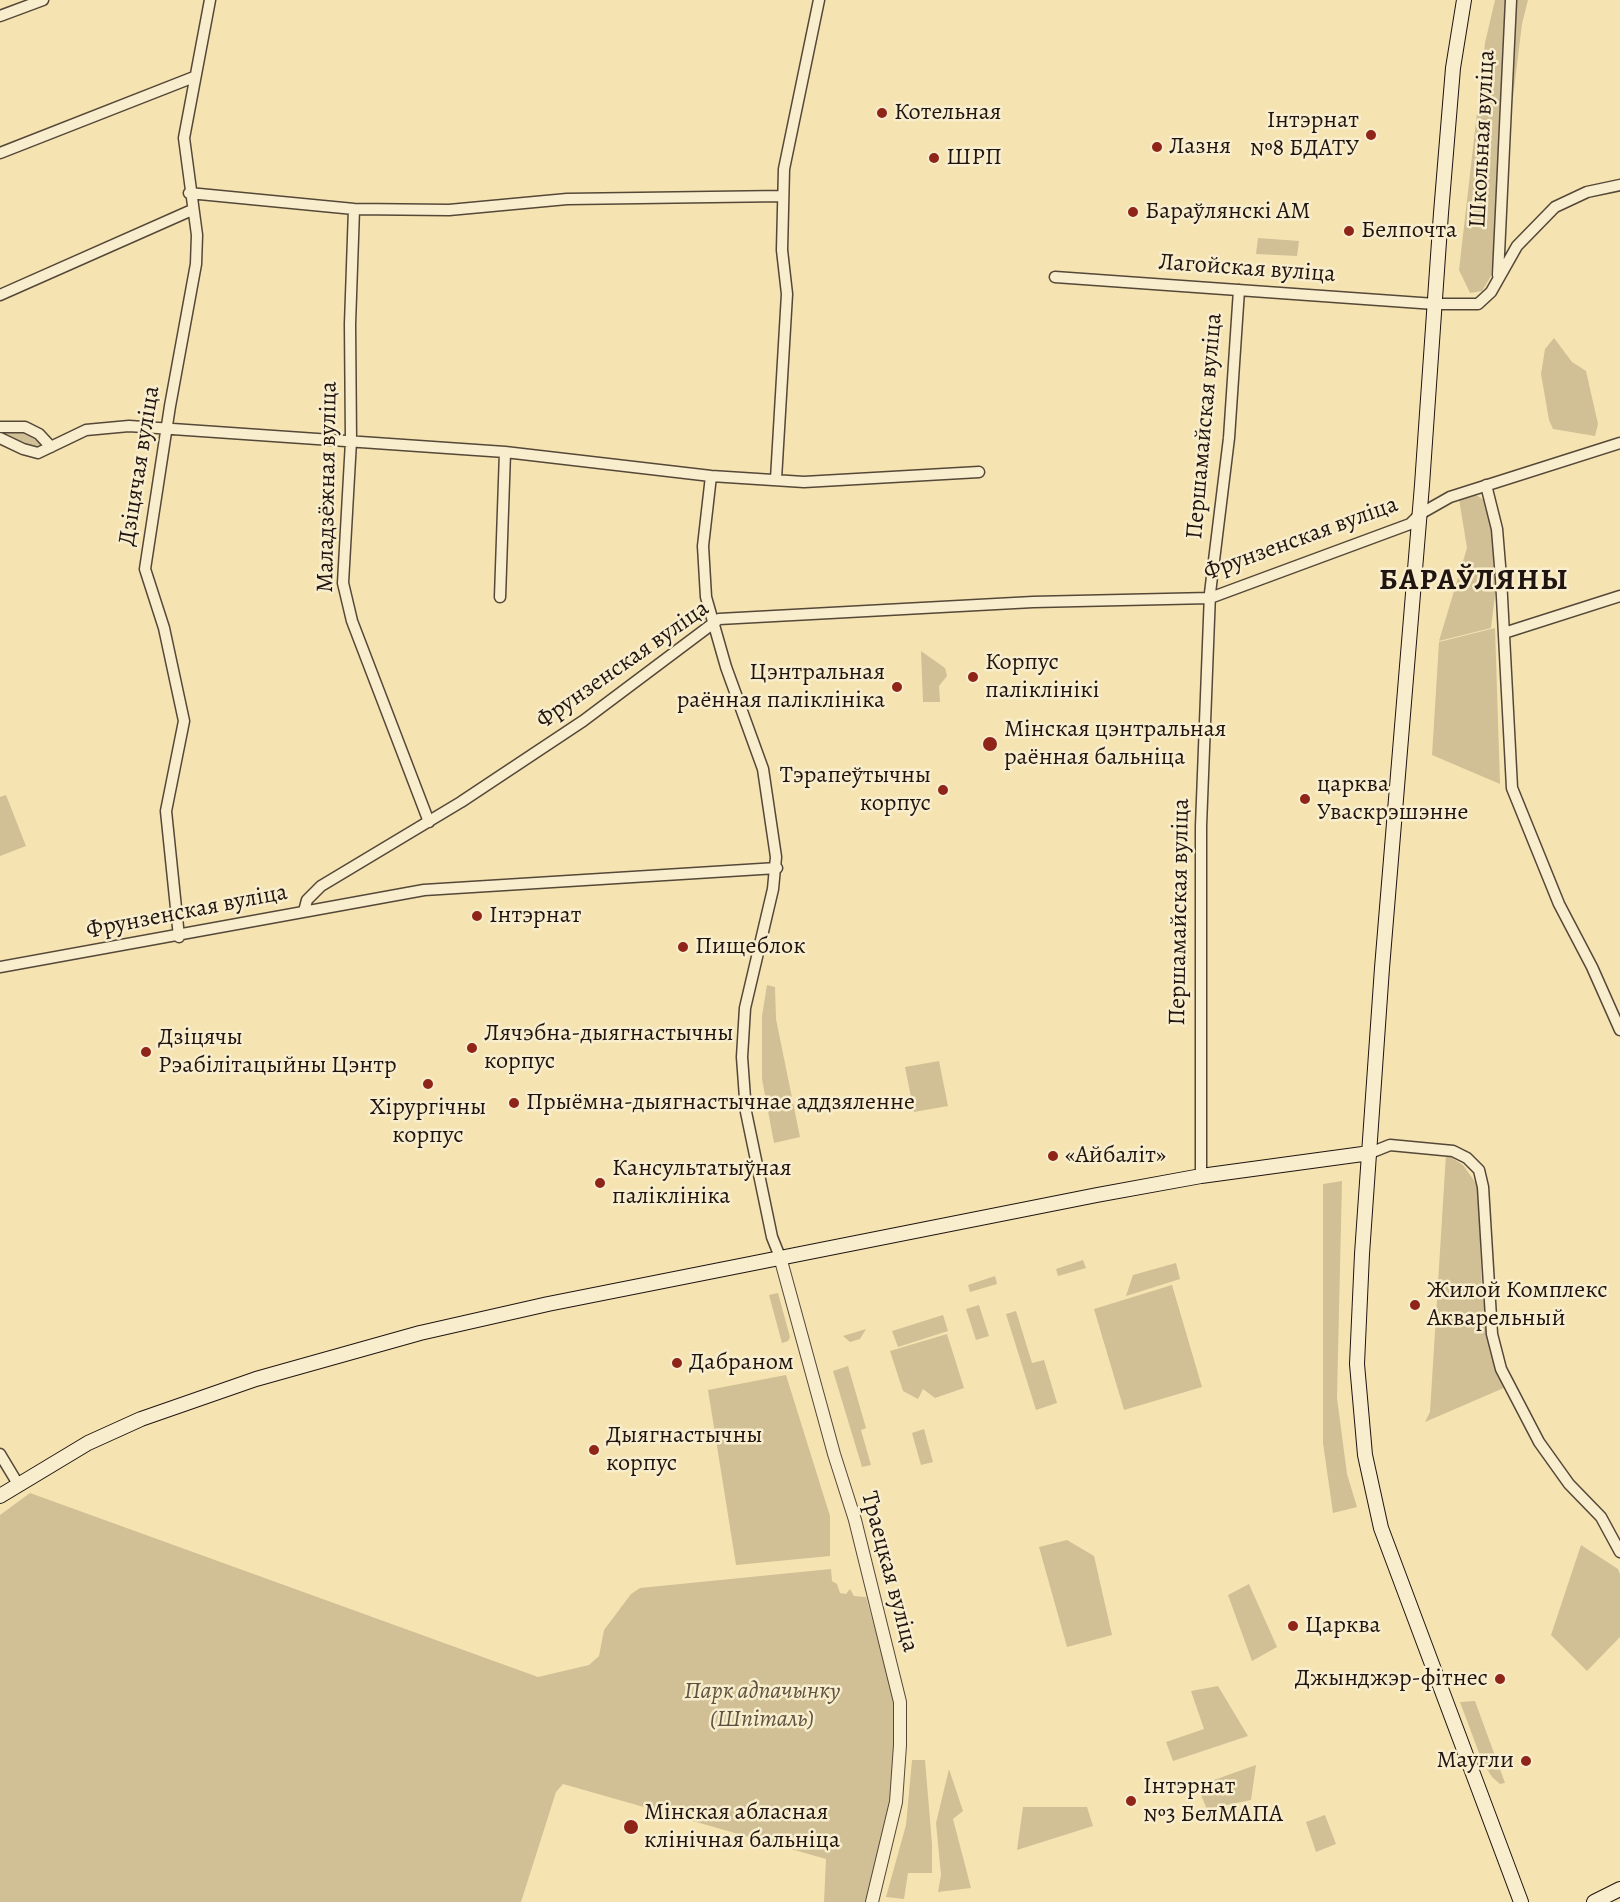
<!DOCTYPE html>
<html>
<head>
<meta charset="utf-8">
<style>
  body { margin:0 }
  canvas { display:block; background:#f5e3b1 }
</style>
</head>
<body>
<canvas width="1620" height="1902"></canvas>
<script>
const c = document.querySelector('canvas').getContext('2d');
c.lineJoin = 'round';
function paint(path, color) {
  c.fillStyle = color;
  c.fill(path, 'evenodd');
}
function poly(rows) {
  const path = new Path2D();
  for (const r of rows) {
    path.moveTo(r[0], r[1]);
    for (let i = 2; i < r.length; i += 2) path.lineTo(r[i], r[i + 1]);
  }
  return path;
}
function trace(path, color, width, dash) {
  c.strokeStyle = color;
  c.lineWidth = width;
  c.lineCap = dash ? 'butt' : 'round';
  c.setLineDash(dash || []);
  c.stroke(path);
}
function write(font, color, halo, rows, align = 'center') {
  c.font = font + ' Alegreya,serif';
  c.lineWidth = 5;
  c.setLineDash([]);
  c.textBaseline = 'middle';
  c.strokeStyle = halo;
  c.fillStyle = color;
  for (const [text, x, y, turn = 0] of rows) {
    c.save();
    c.translate(x, y);
    c.rotate((+turn || 0) * Math.PI / 180);
    c.textAlign = isNaN(turn) ? turn : align;
    if (halo) c.strokeText(text, 0, 0);
    c.fillText(text, 0, 0);
    c.restore();
  }
}
paint(poly([
  [1495,0,1528,0,1522,24,1491,276,1482,291,1470,293,1459,270,1485,43],
  [1258,238,1299,241,1297,256,1256,254],
  [1554,338,1572,362,1586,371,1598,424,1595,436,1553,429,1549,420,1541,374,1545,349],
  [7,430,25,433,45,446,33,449,3,434],
  [1476,495,1487,502,1493,530,1497,579,1491,628,1439,641,1467,548,1459,499],
  [1495,628,1500,784,1432,755,1439,642],
  [921,651,945,668,947,676,939,686,940,702,923,702],
  [6,795,26,846,0,856,0,797],
  [767,985,775,987,776,1019,800,1137,774,1143,762,1079,762,1016],
  [939,1061,948,1106,914,1112,905,1067],
  [1446,1154,1463,1165,1478,1186,1482,1292,1490,1341,1506,1387,1425,1422,1430,1412],
  [1342,1181,1337,1398,1347,1474,1357,1507,1333,1513,1323,1443,1323,1184],
  [1083,1260,1086,1268,1058,1276,1056,1269],
  [1176,1263,1180,1279,1126,1296,1133,1275],
  [995,1276,997,1284,970,1292,968,1285],
  [1172,1285,1202,1387,1124,1410,1094,1309],
  [778,1293,790,1337,788,1341,782,1343,769,1295],
  [979,1305,989,1336,976,1340,966,1309],
  [1016,1311,1032,1363,1044,1360,1057,1403,1036,1410,1006,1314],
  [943,1315,948,1331,898,1347,892,1331],
  [866,1329,860,1339,850,1342,843,1336],
  [947,1334,964,1388,935,1398,923,1389,918,1399,903,1391,890,1351],
  [848,1366,866,1428,861,1430,871,1465,862,1467,833,1371],
  [786,1375,830,1516,830,1556,736,1565,708,1390],
  [924,1429,933,1462,921,1465,912,1433],
  [30,1493,538,1677,589,1665,599,1656,604,1630,631,1594,640,1588,831,1569,832,1581,837,1584,840,1593,846,1594,850,1589,854,1596,866,1597,892,1691,897,1721,890,1803,866,1902,824,1902,826,1859,563,1784,556,1792,521,1902,0,1902,0,1515],
  [1067,1540,1094,1556,1112,1635,1067,1647,1039,1547],
  [1581,1545,1618,1569,1620,1574,1620,1637,1587,1671,1551,1635],
  [1249,1584,1277,1647,1252,1661,1228,1595],
  [1218,1686,1248,1736,1173,1761,1166,1742,1204,1729,1191,1691],
  [1475,1701,1505,1783,1500,1784,1492,1777,1482,1761,1460,1702],
  [912,1760,925,1760,932,1844,932,1873,908,1873,904,1899,886,1897,906,1825],
  [1256,1765,1251,1800,1207,1809,1197,1786],
  [949,1769,963,1811,953,1819,971,1888,938,1892,941,1875,936,1823],
  [1023,1807,1087,1807,1093,1826,1017,1850],
  [1325,1815,1336,1844,1316,1852,1306,1822]
]), '#d1c096');
const minor = poly([
  [0,16,43,0],
  [0,153,194,77],
  [189,193,354,209,449,210,567,199,783,196],
  [354,209,350,324,351,441,343,583,352,621,429,822],
  [1498,275,1511,0],
  [1055,277,1435,304,1478,304,1491,292,1517,246,1555,207,1587,192,1620,185],
  [0,295,192,210],
  [0,427,25,427,39,434,51,447],
  [0,438,23,449,38,453,86,430,129,426,505,452,711,476,804,482,979,472],
  [711,476,703,546,706,597,726,667,763,769,776,857,773,889,745,1008,742,1057,746,1112,772,1237,780,1257],
  [776,479,787,294,782,250,784,169,819,0],
  [1486,485,1497,529,1501,578,1512,788,1559,904,1592,967,1620,1030],
  [500,597,505,452],
  [1504,633,1620,596],
  [304,911,307,900,321,886,461,802,583,721,719,619,1033,602,1210,598,1410,524,1420,514,1450,497,1620,443],
  [179,937,166,811,184,721,164,628,145,569,170,406,196,264,197,235,184,138,210,0],
  [0,967,424,890,777,868],
  [1370,1153,1390,1145,1453,1151,1467,1158,1479,1170,1483,1187,1492,1334,1501,1369,1539,1442,1569,1484,1601,1517,1620,1552],
  [1201,1176,1201,826,1210,593,1229,438,1239,290],
  [0,1454,18,1484]
]);
const tertiary = poly([
  [780,1257,834,1454,855,1520,900,1702,900,1745,896,1802,872,1902]
]);
const secondary = poly([
  [1464,0,1453,68,1441,213,1422,485,1382,968,1362,1254,1357,1364,1365,1455,1381,1528,1521,1902],
  [0,1496,88,1443,141,1419,256,1379,420,1333,548,1304,1097,1195,1201,1176,1370,1153],
  [1594,1902,1620,1889]
]);
trace(minor, '#554838', 13);
trace(tertiary, '#554838', 14);
trace(secondary, '#201510', 16);
trace(minor, '#f8edcc', 10);
trace(tertiary, '#f8edcc', 12);
trace(secondary, '#f8edcc', 14);
for (const [x, y, r, color] of [
  [882,113,6,"#8f2418"],
  [1371,135,6,"#8f2418"],
  [1157,147,6,"#8f2418"],
  [934,158,6,"#8f2418"],
  [1133,212,6,"#8f2418"],
  [1349,231,6,"#8f2418"],
  [973,677,6,"#8f2418"],
  [897,687,6,"#8f2418"],
  [990,744,8,"#8f2418"],
  [943,790,6,"#8f2418"],
  [1305,799,6,"#8f2418"],
  [477,916,6,"#8f2418"],
  [683,947,6,"#8f2418"],
  [472,1048,6,"#8f2418"],
  [146,1052,6,"#8f2418"],
  [428,1084,6,"#8f2418"],
  [514,1103,6,"#8f2418"],
  [1053,1156,6,"#8f2418"],
  [600,1183,6,"#8f2418"],
  [1415,1305,6,"#8f2418"],
  [677,1363,6,"#8f2418"],
  [594,1450,6,"#8f2418"],
  [1293,1626,6,"#8f2418"],
  [1500,1679,6,"#8f2418"],
  [1526,1761,6,"#8f2418"],
  [1131,1801,6,"#8f2418"],
  [631,1827,8,"#8f2418"]
]) {
  const dot = new Path2D();
  dot.arc(x, y, r, 0, 2 * Math.PI);
  c.fillStyle = color;
  c.fill(dot);
  trace(dot, '#f8edcc', 2);
}
write('24px', '#201510', '#f8edcc', [
  ["Котельная",894,113],
  ["Інтэрнат",1359,121,"right"],
  ["№8 БДАТУ",1359,149,"right"],
  ["Лазня",1169,147],
  ["ШРП",946,158],
  ["Бараўлянскі АМ",1145,212],
  ["Белпочта",1361,231],
  ["Корпус",985,663],
  ["паліклінікі",985,691],
  ["Цэнтральная",885,673,"right"],
  ["раённая паліклініка",885,701,"right"],
  ["Мінская цэнтральная",1004,730],
  ["раённая бальніца",1004,758],
  ["Тэрапеўтычны",931,776,"right"],
  ["корпус",931,804,"right"],
  ["царква",1317,785],
  ["Уваскрэшэнне",1317,813],
  ["Інтэрнат",489,916],
  ["Пищеблок",695,947],
  ["Лячэбна-дыягнастычны",484,1034],
  ["корпус",484,1062],
  ["Дзіцячы",158,1038],
  ["Рэабілітацыйны Цэнтр",158,1066],
  ["Прыёмна-дыягнастычнае аддзяленне",526,1103],
  ["Хірургічны",428,1108,"center"],
  ["корпус",428,1136,"center"],
  ["«Айбаліт»",1065,1156],
  ["Кансультатыўная",612,1169],
  ["паліклініка",612,1197],
  ["Жилой Комплекс",1427,1291],
  ["Акварельный",1427,1319],
  ["Дабраном",689,1363],
  ["Дыягнастычны",606,1436],
  ["корпус",606,1464],
  ["Царква",1305,1626],
  ["Джынджэр-фітнес",1488,1679,"right"],
  ["Маугли",1514,1761,"right"],
  ["Інтэрнат",1143,1787],
  ["№3 БелМАПА",1143,1815],
  ["Мінская абласная",644,1813],
  ["клінічная бальніца",644,1841]
], 'left');
write('24px', '#201510', '#f8edcc', [
  ["Школьная вуліца",1483,139,-87],
  ["Лагойская вуліца",1247,269,4],
  ["Першамайская вуліца",1205,426,-85],
  ["Дзіцячая вуліца",140,466,-81],
  ["Маладзёжная вуліца",328,487,-89],
  ["Фрунзенская вуліца",1301,539,-20],
  ["Фрунзенская вуліца",623,665,-35],
  ["Фрунзенская вуліца",187,912,-11],
  ["Першамайская вуліца",1180,912,-89],
  ["Траецкая вуліца",889,1572,75]
]);
write('italic 24px', '#5e513f', '#f8edcc', [
  ["Парк адпачынку",762,1692],
  ["(Шпіталь)",762,1720]
]);
c.letterSpacing = '1.5px';
write('bold 30px', '#201510', '#f8edcc', [
  ["БАРАЎЛЯНЫ",1474,582]
]);
c.letterSpacing = '0px';
</script>
</body>
</html>
